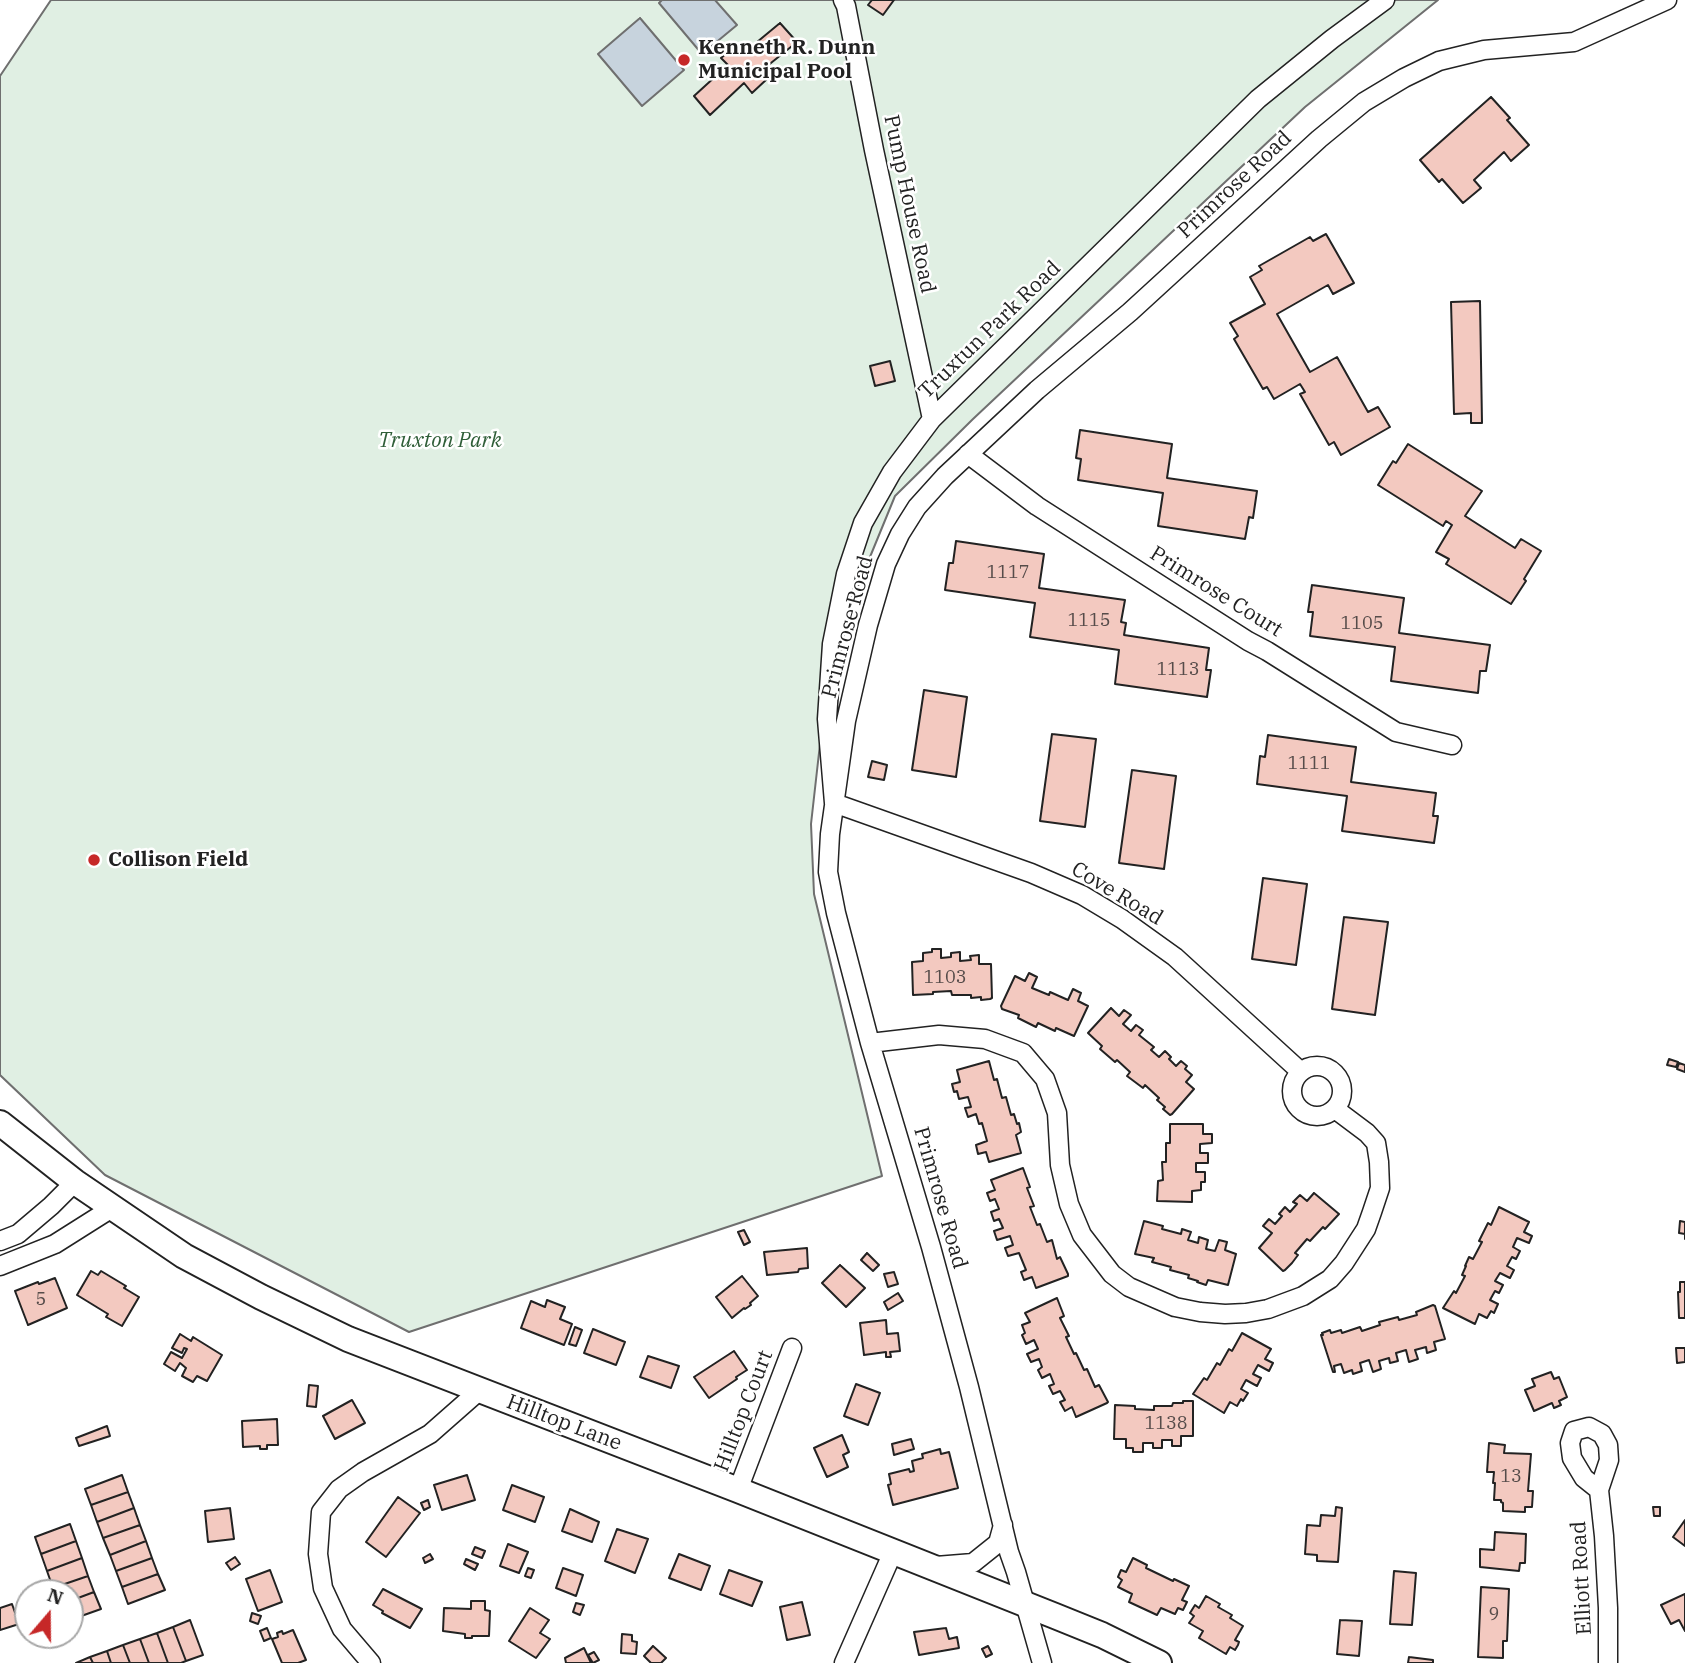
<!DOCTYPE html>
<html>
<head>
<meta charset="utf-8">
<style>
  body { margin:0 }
  #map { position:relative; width:1685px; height:1663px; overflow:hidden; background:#fff; font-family:"IBM Plex Serif",serif }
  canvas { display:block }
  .north { position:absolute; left:14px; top:1579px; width:70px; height:70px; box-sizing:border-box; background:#fff; border:2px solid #a7a7a7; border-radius:50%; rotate:20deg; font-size:19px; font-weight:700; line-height:28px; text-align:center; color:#222 }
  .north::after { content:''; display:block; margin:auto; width:24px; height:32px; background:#c62828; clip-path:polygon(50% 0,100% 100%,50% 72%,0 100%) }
</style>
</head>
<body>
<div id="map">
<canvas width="1685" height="1663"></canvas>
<div class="north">N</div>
</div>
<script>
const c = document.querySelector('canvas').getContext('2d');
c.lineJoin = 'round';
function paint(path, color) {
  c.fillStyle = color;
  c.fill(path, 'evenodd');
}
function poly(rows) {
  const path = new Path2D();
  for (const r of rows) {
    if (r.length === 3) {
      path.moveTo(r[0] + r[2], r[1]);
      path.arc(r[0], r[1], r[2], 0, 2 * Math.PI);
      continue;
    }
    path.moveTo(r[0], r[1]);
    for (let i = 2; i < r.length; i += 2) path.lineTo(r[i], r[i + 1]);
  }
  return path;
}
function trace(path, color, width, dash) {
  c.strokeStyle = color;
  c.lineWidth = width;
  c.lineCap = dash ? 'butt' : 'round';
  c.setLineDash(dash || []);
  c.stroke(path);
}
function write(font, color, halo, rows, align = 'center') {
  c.font = font + ' "IBM Plex Serif",serif';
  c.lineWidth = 5;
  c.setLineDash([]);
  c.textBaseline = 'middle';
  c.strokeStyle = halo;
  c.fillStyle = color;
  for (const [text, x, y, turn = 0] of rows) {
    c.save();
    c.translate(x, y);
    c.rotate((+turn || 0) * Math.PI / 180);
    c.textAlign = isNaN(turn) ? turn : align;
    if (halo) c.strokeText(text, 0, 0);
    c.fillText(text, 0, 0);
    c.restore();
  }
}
const green = poly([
  [51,0,1438,0,1305,107,973,419,895,496,847,613,820,744,811,824,814,894,882,1176,409,1332,105,1175,0,1075,0,76,51,0]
]);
paint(green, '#e0efe3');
trace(green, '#6f6f6f', 2);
const water = poly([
  [662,0,715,0,737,25,702,54,659,3,662,0],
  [640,18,684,70,642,106,598,54,640,18]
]);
paint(water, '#c7d3dd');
trace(water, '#6f6f6f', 2);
const building = poly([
  [872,0,894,0,883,15,868,5,872,0],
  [780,23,797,42,761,71,767,79,752,93,744,83,710,115,694,96,728,65,721,58,738,44,745,52,780,23],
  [1491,97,1510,118,1507,120,1529,145,1511,161,1504,152,1474,180,1481,188,1463,203,1442,179,1439,182,1420,160,1491,97],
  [1326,234,1354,283,1333,294,1328,285,1277,314,1310,372,1337,357,1368,412,1378,407,1390,427,1341,455,1334,442,1329,445,1300,394,1305,392,1300,384,1274,399,1267,387,1263,389,1234,339,1238,336,1230,323,1265,304,1250,277,1262,270,1259,266,1310,237,1313,241,1326,234],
  [1480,301,1482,423,1471,423,1471,413,1454,414,1451,302,1480,301],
  [890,361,895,381,875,386,870,366,890,361],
  [1080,430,1172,444,1167,478,1257,491,1253,518,1249,517,1245,539,1158,526,1163,493,1078,480,1081,459,1076,458,1080,430],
  [1408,444,1482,491,1465,516,1515,548,1521,539,1541,551,1524,579,1526,581,1511,604,1446,564,1449,559,1436,552,1452,525,1446,521,1443,526,1378,485,1393,461,1396,463,1408,444],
  [956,541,1044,554,1039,588,1125,600,1121,622,1126,623,1124,635,1209,648,1206,670,1211,670,1207,697,1115,684,1119,650,1030,637,1035,603,945,590,949,563,953,563,956,541],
  [1312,585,1404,598,1399,633,1490,645,1486,671,1480,671,1478,693,1391,681,1395,647,1310,636,1313,612,1308,612,1312,585],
  [924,690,967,697,956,777,912,770,924,690],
  [1052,734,1096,739,1085,827,1040,821,1052,734],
  [1268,735,1356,747,1351,782,1436,793,1433,816,1438,816,1434,843,1342,831,1347,796,1257,784,1260,756,1265,757,1268,735],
  [872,761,887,765,884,780,868,777,872,761],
  [1132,770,1176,776,1164,869,1119,863,1132,770],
  [1263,878,1307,884,1296,965,1252,959,1263,878],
  [1344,917,1388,922,1375,1015,1332,1009,1344,917],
  [932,949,941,949,941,958,951,957,951,953,960,952,960,961,971,960,970,956,979,955,979,964,991,964,992,998,990,999,981,1000,981,997,971,998,971,995,952,995,951,991,933,992,933,994,913,995,912,962,923,961,923,953,932,952,932,949],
  [1029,973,1037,977,1032,988,1049,995,1050,992,1068,1000,1073,989,1081,993,1078,1001,1088,1006,1074,1036,1056,1028,1055,1031,1038,1023,1036,1027,1018,1018,1019,1015,1002,1009,1001,1006,1015,976,1025,981,1029,973],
  [1111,1008,1119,1016,1124,1010,1131,1015,1123,1024,1131,1031,1136,1025,1143,1030,1139,1035,1154,1047,1151,1050,1159,1057,1165,1051,1171,1057,1169,1059,1176,1066,1181,1061,1187,1066,1185,1069,1192,1075,1186,1082,1194,1089,1172,1114,1170,1115,1163,1109,1165,1107,1157,1100,1159,1098,1145,1085,1143,1088,1127,1076,1130,1072,1117,1060,1115,1062,1100,1049,1102,1046,1088,1033,1111,1008],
  [1669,1059,1678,1062,1676,1067,1667,1065,1669,1059],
  [989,1061,994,1080,997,1079,1002,1098,1006,1097,1011,1115,1014,1114,1017,1124,1019,1123,1021,1132,1016,1135,1021,1153,989,1162,986,1152,978,1154,976,1145,987,1141,982,1123,979,1124,976,1114,968,1117,965,1108,971,1107,968,1097,959,1099,957,1091,954,1092,952,1084,960,1082,957,1070,989,1061],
  [1679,1063,1685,1065,1685,1072,1677,1069,1679,1063],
  [1170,1124,1203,1124,1203,1134,1212,1134,1212,1143,1200,1144,1200,1153,1208,1153,1208,1163,1196,1163,1196,1172,1205,1172,1205,1182,1201,1182,1201,1190,1192,1191,1192,1202,1157,1201,1158,1181,1163,1180,1162,1162,1166,1162,1166,1143,1170,1143,1170,1124],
  [1023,1168,1030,1187,1027,1188,1034,1206,1030,1207,1037,1225,1040,1224,1047,1242,1052,1240,1057,1259,1060,1257,1068,1274,1068,1276,1036,1288,1032,1277,1024,1280,1021,1272,1026,1270,1019,1253,1008,1256,1005,1248,1013,1245,1010,1236,997,1240,994,1231,1003,1228,999,1219,994,1221,991,1212,999,1209,995,1199,990,1201,987,1193,995,1190,991,1180,1023,1168],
  [1314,1193,1339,1214,1325,1229,1323,1227,1310,1241,1307,1239,1295,1253,1298,1255,1292,1263,1285,1270,1283,1271,1259,1248,1272,1233,1263,1226,1269,1219,1275,1224,1282,1216,1279,1214,1285,1207,1290,1212,1297,1204,1293,1202,1300,1195,1307,1201,1314,1193],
  [1499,1207,1529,1222,1524,1232,1532,1236,1529,1243,1517,1238,1513,1247,1520,1251,1516,1259,1512,1257,1507,1266,1514,1270,1510,1278,1500,1273,1495,1281,1503,1285,1499,1293,1495,1291,1490,1300,1498,1304,1494,1313,1491,1311,1487,1318,1479,1314,1475,1324,1443,1308,1454,1291,1456,1293,1465,1276,1462,1275,1466,1266,1465,1266,1469,1257,1473,1259,1482,1242,1479,1241,1488,1223,1491,1225,1499,1207],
  [1144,1221,1163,1226,1162,1229,1181,1234,1182,1229,1191,1232,1188,1240,1198,1243,1199,1237,1208,1240,1206,1249,1215,1251,1219,1240,1227,1242,1225,1250,1236,1254,1228,1285,1208,1280,1206,1285,1197,1282,1198,1281,1188,1278,1189,1275,1170,1270,1171,1267,1152,1262,1154,1258,1135,1254,1144,1221],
  [1680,1221,1685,1222,1685,1239,1685,1234,1679,1233,1680,1221],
  [744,1230,750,1242,744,1245,738,1232,744,1230],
  [807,1248,808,1268,799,1269,798,1272,767,1275,764,1252,807,1248],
  [867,1253,879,1265,873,1271,861,1260,867,1253],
  [840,1265,865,1288,846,1307,822,1283,840,1265],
  [91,1271,98,1275,101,1271,126,1286,124,1288,139,1297,122,1326,106,1317,108,1314,77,1295,91,1271],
  [894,1272,898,1284,888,1287,884,1274,894,1272],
  [742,1276,758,1296,750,1303,751,1305,745,1309,744,1308,732,1318,716,1297,742,1276],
  [55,1278,67,1308,28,1325,15,1291,38,1282,39,1284,55,1278],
  [1680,1282,1685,1282,1685,1318,1679,1318,1678,1292,1680,1292,1680,1282],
  [898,1293,903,1301,888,1310,884,1302,898,1293],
  [1057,1298,1064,1316,1060,1318,1069,1336,1066,1337,1074,1354,1076,1353,1084,1370,1087,1369,1095,1387,1099,1385,1108,1402,1107,1403,1076,1417,1072,1407,1065,1411,1060,1402,1065,1400,1060,1391,1053,1394,1049,1386,1054,1384,1050,1374,1042,1378,1038,1370,1042,1367,1039,1359,1031,1362,1027,1354,1038,1349,1034,1340,1026,1344,1022,1335,1025,1333,1022,1325,1030,1322,1025,1313,1057,1298],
  [547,1300,565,1307,560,1319,572,1324,564,1345,521,1328,531,1301,545,1307,547,1300],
  [1433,1305,1435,1306,1445,1339,1434,1342,1436,1350,1427,1353,1426,1347,1415,1350,1418,1359,1409,1362,1406,1350,1396,1353,1398,1361,1390,1363,1389,1358,1379,1361,1381,1369,1373,1372,1369,1360,1360,1363,1362,1371,1353,1374,1352,1370,1344,1373,1341,1364,1334,1366,1335,1372,1333,1372,1321,1335,1323,1335,1322,1333,1330,1330,1331,1333,1341,1330,1342,1333,1360,1327,1362,1331,1380,1325,1379,1322,1398,1317,1399,1320,1417,1315,1416,1312,1433,1305],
  [886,1320,887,1334,898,1333,900,1351,890,1352,891,1357,886,1357,886,1352,864,1355,860,1323,886,1320],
  [575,1327,582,1330,576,1346,569,1344,575,1327],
  [593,1329,625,1342,616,1365,584,1353,593,1329],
  [1242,1333,1271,1349,1265,1359,1273,1363,1269,1371,1258,1365,1253,1374,1261,1378,1257,1386,1246,1380,1241,1389,1248,1393,1243,1401,1241,1399,1237,1406,1230,1402,1224,1413,1193,1394,1204,1378,1207,1380,1217,1363,1220,1365,1229,1349,1232,1351,1242,1333],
  [180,1334,191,1341,193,1337,222,1355,207,1381,197,1376,193,1382,182,1376,186,1368,180,1363,175,1371,164,1364,171,1352,182,1358,187,1349,184,1348,182,1353,172,1348,180,1334],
  [1676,1348,1685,1348,1685,1362,1677,1363,1676,1348],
  [734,1351,747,1370,736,1377,737,1379,709,1398,694,1377,734,1351],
  [648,1356,679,1366,671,1388,640,1377,648,1356],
  [1551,1372,1554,1379,1559,1377,1567,1397,1559,1401,1561,1405,1554,1408,1552,1403,1534,1411,1525,1390,1535,1386,1532,1379,1551,1372],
  [856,1384,880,1393,868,1425,844,1416,856,1384],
  [309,1385,318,1386,316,1407,307,1406,309,1385],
  [352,1400,365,1423,335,1439,323,1416,352,1400],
  [1183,1401,1193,1401,1193,1436,1181,1436,1181,1446,1172,1446,1172,1440,1162,1440,1162,1448,1153,1448,1153,1443,1143,1443,1143,1452,1133,1452,1133,1448,1126,1448,1126,1439,1114,1439,1115,1405,1135,1406,1135,1409,1154,1410,1154,1406,1172,1406,1173,1403,1183,1403,1183,1401],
  [277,1419,278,1445,267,1445,267,1449,260,1449,260,1446,243,1447,242,1421,277,1419],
  [107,1426,110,1436,79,1446,76,1438,107,1426],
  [842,1435,849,1452,843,1455,848,1467,827,1477,814,1448,842,1435],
  [911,1439,914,1449,894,1455,892,1444,911,1439],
  [1489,1443,1505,1445,1504,1453,1531,1454,1528,1491,1533,1491,1532,1507,1525,1507,1525,1512,1503,1511,1503,1503,1501,1502,1501,1500,1494,1500,1495,1483,1493,1483,1494,1472,1487,1472,1489,1443],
  [940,1449,941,1454,949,1452,958,1488,893,1505,888,1485,891,1484,889,1474,909,1469,910,1472,914,1471,912,1461,923,1458,922,1454,940,1449],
  [122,1475,128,1492,91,1505,85,1489,122,1475],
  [467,1475,475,1500,442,1510,434,1485,467,1475],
  [512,1485,544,1497,535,1522,503,1510,512,1485],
  [128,1492,134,1508,97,1522,91,1505,128,1492],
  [398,1497,420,1513,386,1557,366,1542,398,1497],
  [428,1500,430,1507,424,1510,421,1503,428,1500],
  [1336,1507,1342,1508,1338,1562,1317,1561,1317,1555,1305,1554,1307,1525,1320,1526,1321,1515,1335,1516,1336,1507],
  [1653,1507,1660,1507,1660,1516,1654,1516,1653,1507],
  [134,1508,140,1525,103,1538,97,1522,134,1508],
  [230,1508,234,1539,208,1542,205,1511,230,1508],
  [570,1509,599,1522,592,1542,562,1531,570,1509],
  [1685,1520,1685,1546,1673,1537,1685,1520],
  [70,1524,76,1541,41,1554,35,1537,70,1524],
  [140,1525,146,1541,110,1555,103,1538,140,1525],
  [617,1529,648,1539,635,1573,605,1561,617,1529],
  [1495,1532,1526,1534,1525,1563,1520,1563,1519,1571,1480,1567,1480,1549,1494,1550,1495,1532],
  [76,1541,82,1558,47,1571,41,1554,76,1541],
  [146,1541,152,1558,116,1571,110,1555,146,1541],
  [508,1544,528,1552,519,1573,500,1566,508,1544],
  [475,1547,485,1551,482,1558,472,1554,475,1547],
  [430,1554,433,1559,425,1563,423,1558,430,1554],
  [679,1554,710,1566,701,1590,669,1578,679,1554],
  [235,1557,240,1564,231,1570,226,1563,235,1557],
  [82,1558,88,1576,53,1588,47,1571,82,1558],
  [152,1558,158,1574,122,1587,116,1571,152,1558],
  [1133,1558,1147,1565,1146,1568,1173,1581,1174,1579,1189,1586,1182,1600,1187,1602,1183,1610,1178,1608,1175,1614,1161,1608,1157,1615,1129,1602,1132,1594,1118,1587,1122,1580,1118,1577,1121,1570,1126,1572,1133,1558],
  [466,1559,478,1564,475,1570,464,1564,466,1559],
  [528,1568,534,1570,531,1578,525,1576,528,1568],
  [563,1568,583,1575,576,1596,556,1588,563,1568],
  [270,1570,282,1602,258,1611,246,1579,270,1570],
  [729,1570,762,1582,752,1606,720,1594,729,1570],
  [1394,1571,1416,1573,1412,1625,1390,1624,1394,1571],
  [158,1574,165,1590,128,1604,122,1587,158,1574],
  [88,1576,94,1592,70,1601,70,1593,55,1593,53,1588,88,1576],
  [1481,1587,1509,1589,1507,1641,1503,1641,1503,1658,1478,1657,1481,1587],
  [383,1589,422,1609,410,1628,382,1613,383,1611,373,1605,383,1589],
  [94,1592,101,1609,70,1620,70,1601,94,1592],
  [1685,1594,1685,1631,1679,1620,1671,1624,1661,1605,1685,1594],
  [1206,1596,1220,1604,1218,1607,1232,1615,1230,1618,1243,1626,1235,1640,1239,1642,1238,1645,1235,1650,1230,1647,1226,1654,1199,1638,1203,1631,1189,1623,1194,1616,1190,1613,1195,1605,1199,1608,1206,1596],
  [471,1601,485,1601,485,1610,490,1611,489,1636,472,1636,472,1638,465,1638,465,1634,443,1631,444,1608,471,1609,471,1601],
  [802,1602,810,1635,787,1640,780,1607,802,1602],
  [576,1603,584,1605,580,1615,573,1612,576,1603],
  [12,1604,19,1624,0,1630,0,1608,12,1604],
  [530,1608,549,1620,540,1633,550,1639,536,1658,509,1641,530,1608],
  [252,1613,261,1616,258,1624,250,1621,252,1613],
  [190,1620,203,1655,186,1661,173,1627,190,1620],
  [1340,1620,1362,1621,1359,1656,1337,1654,1340,1620],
  [173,1627,186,1661,181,1663,168,1663,157,1633,173,1627],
  [267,1628,271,1638,264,1641,260,1631,267,1628],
  [946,1628,949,1639,957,1637,959,1648,919,1655,914,1632,946,1628],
  [293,1630,306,1660,298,1663,282,1663,272,1639,278,1637,277,1633,282,1631,283,1634,293,1630],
  [157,1633,168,1663,149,1663,140,1639,157,1633],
  [622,1634,632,1635,632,1641,637,1642,636,1654,621,1653,622,1634],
  [140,1639,149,1663,130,1663,123,1645,140,1639],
  [123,1645,130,1663,111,1663,107,1651,123,1645],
  [653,1646,666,1658,661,1663,651,1663,644,1656,653,1646],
  [988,1646,992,1654,986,1657,982,1649,988,1646],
  [584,1648,591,1663,566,1663,565,1658,584,1648],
  [107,1651,111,1663,93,1663,90,1657,107,1651],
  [594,1652,599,1660,593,1663,588,1655,594,1652],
  [90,1657,93,1663,76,1663,90,1657],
  [1409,1657,1433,1660,1433,1663,1408,1663,1409,1657]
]);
paint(building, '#f3c9c0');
trace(building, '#222', 2);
const street = poly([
  [843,0,846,6,874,150,932,419],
  [968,454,1037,506,1248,641,1267,651,1396,732,1452,745],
  [870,1043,939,1035,985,1039,1023,1053,1045,1079,1057,1113,1060,1165,1069,1204,1082,1235,1112,1274,1129,1287,1175,1307,1200,1312,1225,1314,1246,1313,1268,1309,1303,1296,1330,1279,1344,1263,1366,1229,1372,1212,1380,1188,1379,1162,1376,1143,1367,1133,1335,1109],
  [1317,1091,25],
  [1301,1072,1175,957,1122,919,1082,895,1031,873,834,803,827,719,832,644,846,574,863,523,892,472,932,419,1258,99,1332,39,1385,0],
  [0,1241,18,1234,51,1206,75,1182],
  [0,1266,55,1244,112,1208],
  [738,1490,792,1348],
  [1599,1490,1584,1478,1572,1458,1570,1443,1574,1431,1589,1427,1602,1434,1608,1445,1609,1460,1599,1490,1604,1536,1608,1608,1608,1663],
  [936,1566,973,1563,998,1543,1003,1525],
  [371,1663,342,1629,323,1588,318,1554,321,1512,339,1489,363,1472,430,1434,480,1390],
  [844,1663,893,1552],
  [1042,1663,1016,1572,1009,1552,969,1387,931,1247,870,1043,836,913,828,872,830,834,846,721,868,625,886,564,900,534,917,507,945,476,1037,390,1130,312,1319,139,1364,102,1404,78,1439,61,1484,50,1574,42,1667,0]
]);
const secondary = poly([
  [0,1123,75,1182,184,1256,261,1297,348,1339,738,1490,1055,1616,1102,1635,1159,1663]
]);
trace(street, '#222', 21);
trace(secondary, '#222', 28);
trace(street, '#fff', 18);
trace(secondary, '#fff', 24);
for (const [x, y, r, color] of [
  [684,60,7,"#c62828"],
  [94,860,7,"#c62828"]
]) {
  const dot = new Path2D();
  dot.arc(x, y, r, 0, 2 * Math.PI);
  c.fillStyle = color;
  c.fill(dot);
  trace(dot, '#fff', 2.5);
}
write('18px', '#564c4a', null, [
  ["1117",1008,573],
  ["1115",1089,621],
  ["1105",1362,624],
  ["1113",1178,670],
  ["1111",1309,764],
  ["1103",945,978],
  ["5",41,1300],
  ["1138",1166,1424],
  ["13",1511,1477],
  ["9",1494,1615]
]);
write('bold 21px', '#222', '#fff', [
  ["Kenneth R. Dunn",698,48],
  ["Municipal Pool",698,72],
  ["Collison Field",108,860]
], 'left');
write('21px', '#222', '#fff', [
  ["Primrose Road",1235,185,-43],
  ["Pump House Road",909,204,78],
  ["Truxtun Park Road",990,330,-44],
  ["Primrose Court",1216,592,32],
  ["Primrose Road",848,627,-75],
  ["Cove Road",1117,894,31],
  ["Primrose Road",940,1198,74],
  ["Hilltop Court",744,1411,-69],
  ["Hilltop Lane",564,1423,21],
  ["Elliott Road",1582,1578,-93]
]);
write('italic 21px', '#2f5e38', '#fff', [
  ["Truxton Park",440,441]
]);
</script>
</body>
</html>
